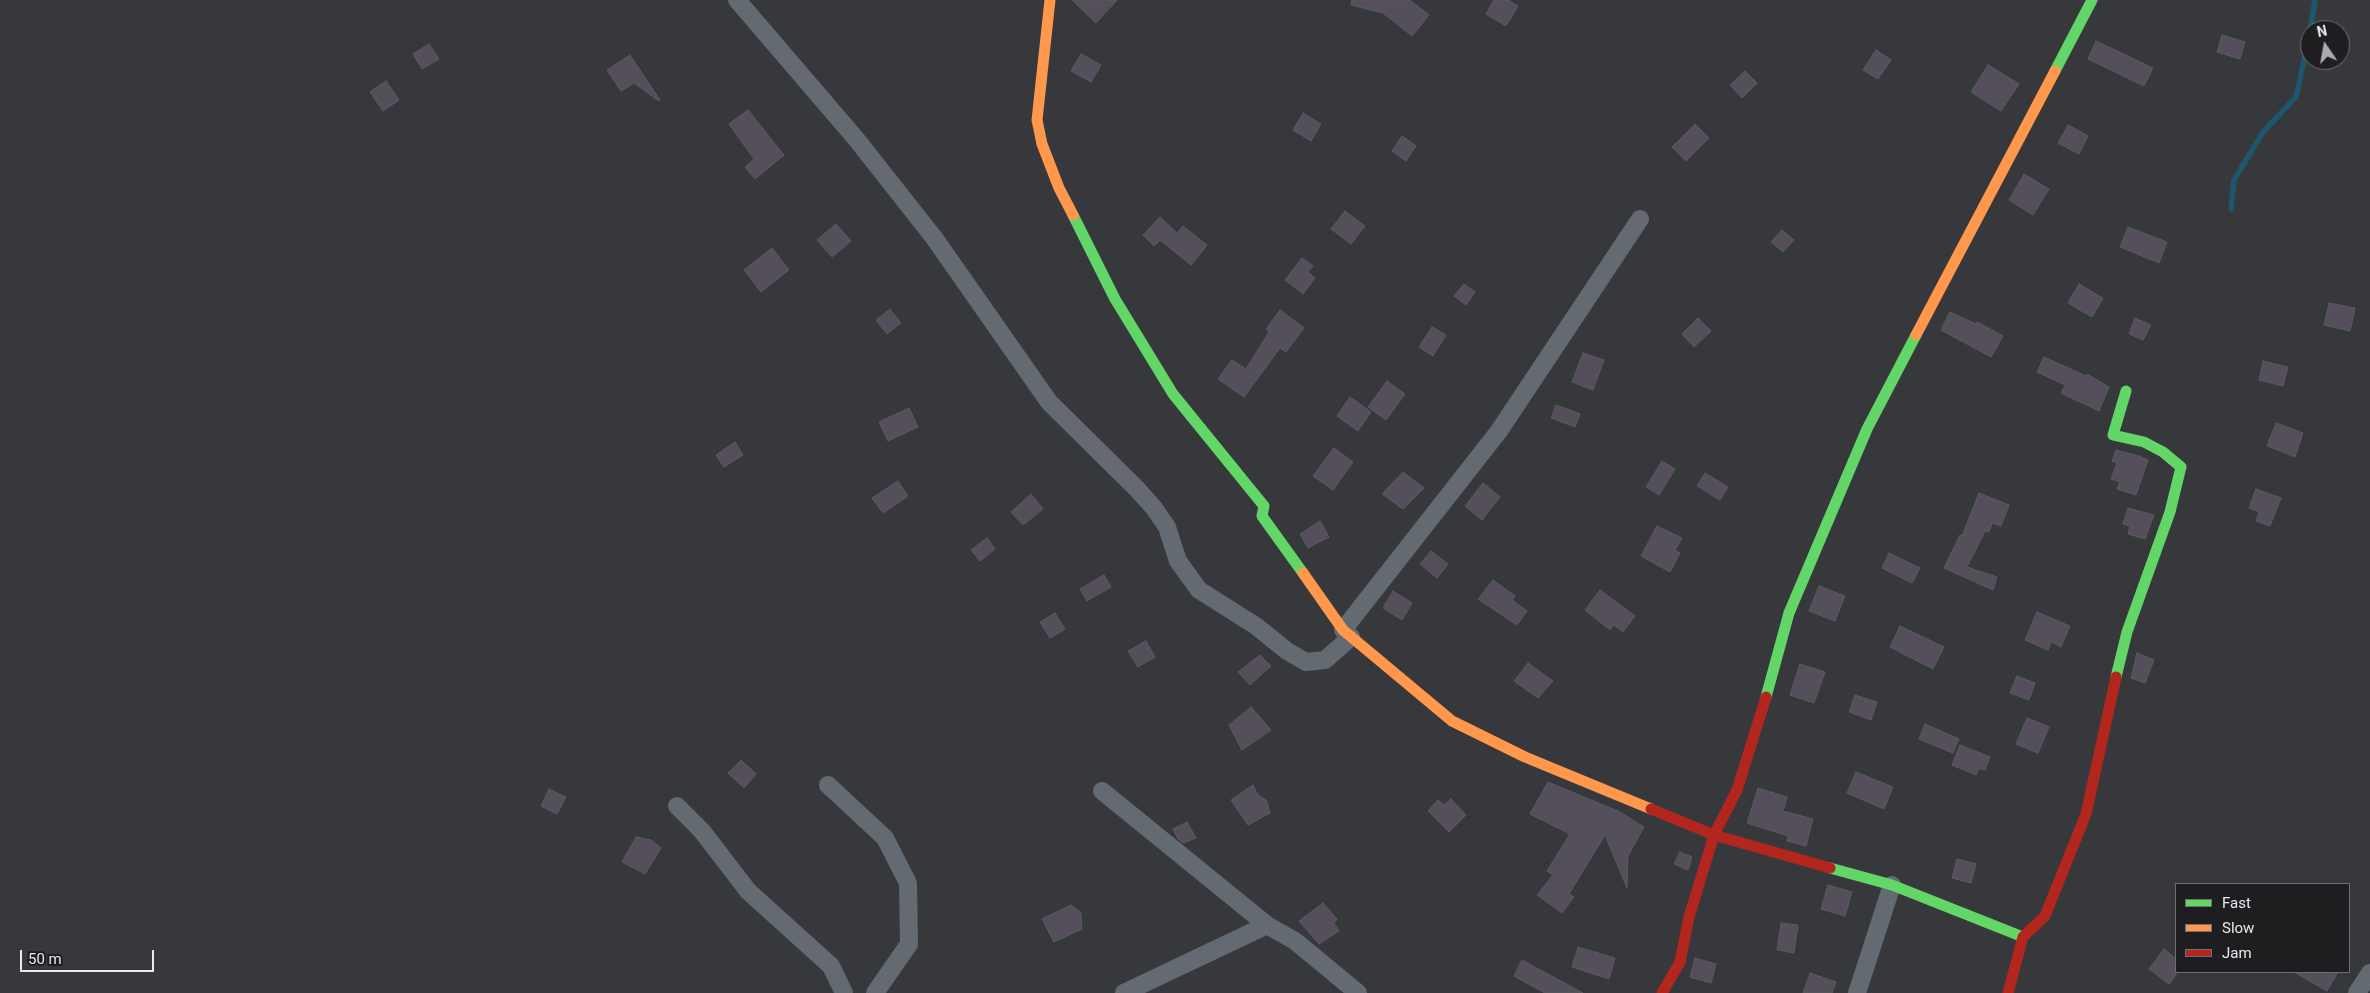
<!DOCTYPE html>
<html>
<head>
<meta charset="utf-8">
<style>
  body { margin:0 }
  #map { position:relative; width:2370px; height:993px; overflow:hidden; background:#37383b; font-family:Roboto,sans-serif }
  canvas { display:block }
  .legend { position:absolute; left:2175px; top:883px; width:175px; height:90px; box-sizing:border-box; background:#1e1e21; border:1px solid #6f6f73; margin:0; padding:6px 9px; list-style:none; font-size:15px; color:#e9e9ed }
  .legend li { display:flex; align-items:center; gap:10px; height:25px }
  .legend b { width:25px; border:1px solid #6f6f73 }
  .north { position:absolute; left:2300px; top:20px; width:50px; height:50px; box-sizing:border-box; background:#1e1e21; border:1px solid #6f6f73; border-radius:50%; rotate:348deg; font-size:14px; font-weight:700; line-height:20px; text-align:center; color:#e9e9ed }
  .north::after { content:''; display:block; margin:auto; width:18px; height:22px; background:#ababaf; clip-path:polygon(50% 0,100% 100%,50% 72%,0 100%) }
  .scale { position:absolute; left:20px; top:950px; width:134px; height:22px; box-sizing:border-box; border:2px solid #e9e9ed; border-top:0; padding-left:6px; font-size:15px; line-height:18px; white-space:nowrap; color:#e9e9ed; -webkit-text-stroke:4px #1e1e21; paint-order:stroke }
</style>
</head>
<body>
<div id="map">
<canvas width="2370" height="993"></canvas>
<ul class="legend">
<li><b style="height:6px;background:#63d668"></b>Fast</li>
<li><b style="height:6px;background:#ff974d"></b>Slow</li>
<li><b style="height:6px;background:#b3261e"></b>Jam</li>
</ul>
<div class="north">N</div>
<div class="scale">50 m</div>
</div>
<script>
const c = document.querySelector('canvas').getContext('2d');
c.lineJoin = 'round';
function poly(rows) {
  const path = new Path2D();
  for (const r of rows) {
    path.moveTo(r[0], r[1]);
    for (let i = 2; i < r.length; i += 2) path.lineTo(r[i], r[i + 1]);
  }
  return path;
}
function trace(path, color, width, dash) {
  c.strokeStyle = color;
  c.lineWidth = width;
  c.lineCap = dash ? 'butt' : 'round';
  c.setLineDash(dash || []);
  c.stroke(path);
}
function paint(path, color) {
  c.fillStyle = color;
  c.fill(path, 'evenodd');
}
trace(poly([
  [2310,30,2315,0],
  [2231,209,2234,180,2263,132,2296,97,2310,32]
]), '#1d566d', 5.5);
const building = poly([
  [1072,0,1117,0,1096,23,1072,0],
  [1352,0,1406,0,1411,1,1429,15,1412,36,1383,13,1351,5,1352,0],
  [1494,0,1508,0,1518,6,1506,26,1486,14,1494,0],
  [2222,35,2245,42,2240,59,2217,52,2222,35],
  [2096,41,2153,68,2144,86,2088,59,2096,41],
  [429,44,439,59,422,69,413,54,429,44],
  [1876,50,1891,60,1878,79,1863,70,1876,50],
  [1081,54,1101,65,1091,82,1071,71,1081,54],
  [630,55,660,100,659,101,634,83,621,91,607,70,630,55],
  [1988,65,2019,84,2001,111,1971,92,1988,65],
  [1745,71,1757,83,1742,98,1730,85,1745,71],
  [386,81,399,100,383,111,370,92,386,81],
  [748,110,784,155,755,179,745,167,754,159,729,124,748,110],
  [1303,113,1321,124,1311,141,1293,130,1303,113],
  [1695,124,1709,138,1686,161,1672,147,1695,124],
  [2068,125,2088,136,2079,154,2058,143,2068,125],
  [1402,136,1416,146,1406,161,1392,151,1402,136],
  [2024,174,2049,189,2033,215,2009,200,2024,174],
  [1345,211,1365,226,1351,244,1331,229,1345,211],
  [1160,217,1177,233,1183,226,1207,245,1191,265,1160,240,1154,246,1143,235,1160,217],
  [836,224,851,241,832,257,817,240,836,224],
  [2128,227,2167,242,2159,263,2120,247,2128,227],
  [1782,230,1794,240,1783,252,1771,242,1782,230],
  [772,248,789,270,761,292,744,270,772,248],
  [1302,258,1313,266,1308,272,1315,278,1303,294,1285,280,1302,258],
  [1464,284,1475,292,1466,305,1454,296,1464,284],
  [2079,284,2103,298,2092,317,2068,303,2079,284],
  [2329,303,2355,308,2350,331,2324,325,2329,303],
  [890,309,901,323,887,334,876,320,890,309],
  [1280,310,1304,328,1286,352,1280,348,1244,397,1218,379,1232,360,1246,369,1269,332,1266,329,1280,310],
  [1950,312,1976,324,1977,322,2003,336,1991,357,1941,330,1950,312],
  [1698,318,1711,331,1694,347,1682,334,1698,318],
  [2135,318,2151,325,2143,340,2129,334,2135,318],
  [1432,327,1446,335,1433,356,1419,347,1432,327],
  [1583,353,1604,360,1593,390,1572,382,1583,353],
  [2044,357,2086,376,2087,374,2109,387,2099,411,2061,393,2065,385,2037,372,2044,357],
  [2263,361,2288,367,2283,386,2259,380,2263,361],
  [1387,381,1405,394,1386,420,1368,407,1387,381],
  [1350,397,1371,412,1358,431,1337,416,1350,397],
  [1556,405,1580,414,1575,427,1551,418,1556,405],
  [909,408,918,427,888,441,879,422,909,408],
  [2276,423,2303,433,2295,457,2267,446,2276,423],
  [735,442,743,455,724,467,716,455,735,442],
  [1334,448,1353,462,1333,490,1313,476,1334,448],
  [2116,450,2139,456,2148,460,2136,495,2117,489,2120,482,2111,479,2117,463,2112,461,2116,450],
  [1662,461,1675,469,1659,495,1646,487,1662,461],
  [1403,472,1424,488,1403,509,1382,494,1403,472],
  [1705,473,1728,487,1720,500,1697,486,1705,473],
  [898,481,908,496,883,513,872,498,898,481],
  [1483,483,1500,497,1482,520,1465,506,1483,483],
  [2256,489,2281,498,2270,526,2256,521,2259,512,2249,508,2256,489],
  [1979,493,2009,505,2001,526,1992,523,1989,532,1985,531,1967,567,1997,577,1993,590,1944,568,1960,535,1962,536,1979,493],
  [1031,494,1043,509,1023,525,1011,512,1031,494],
  [2128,508,2154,515,2145,539,2128,534,2130,526,2123,524,2128,508],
  [1320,521,1329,537,1308,548,1300,534,1320,521],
  [1657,526,1682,538,1675,550,1680,553,1670,572,1641,556,1657,526],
  [987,538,995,549,980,561,971,550,987,538],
  [1431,551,1448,564,1437,578,1420,564,1431,551],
  [1889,553,1920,568,1912,583,1882,568,1889,553],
  [1104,575,1111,587,1087,601,1080,589,1104,575],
  [1493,580,1515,596,1512,600,1527,611,1517,625,1478,599,1493,580],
  [1819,586,1845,596,1835,621,1809,611,1819,586],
  [1600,590,1635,616,1623,632,1614,625,1610,630,1585,610,1600,590],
  [1393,591,1412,603,1402,620,1383,608,1393,591],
  [2037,612,2070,626,2061,647,2051,642,2048,650,2025,640,2037,612],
  [1055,613,1065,629,1050,638,1040,622,1055,613],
  [1900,626,1944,647,1933,669,1890,647,1900,626],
  [1146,641,1155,657,1138,667,1128,651,1146,641],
  [2137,653,2154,660,2145,683,2131,678,2137,653],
  [1260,655,1271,666,1250,685,1238,672,1260,655],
  [1528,663,1553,681,1538,698,1514,681,1528,663],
  [1800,664,1825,672,1814,703,1790,695,1800,664],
  [2017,676,2035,683,2029,700,2010,693,2017,676],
  [1855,695,1877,702,1871,720,1849,712,1855,695],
  [1251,707,1271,730,1242,750,1229,725,1251,707],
  [2027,718,2049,727,2038,753,2016,744,2027,718],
  [1925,724,1959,739,1953,753,1919,739,1925,724],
  [1960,745,1990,757,1985,770,1979,768,1976,775,1952,765,1960,745],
  [741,760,756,774,744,788,728,773,741,760],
  [1856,772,1893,787,1884,809,1847,793,1856,772],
  [1548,782,1620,812,1644,827,1628,856,1627,888,1605,835,1569,894,1574,897,1562,913,1537,895,1553,875,1547,871,1570,834,1530,814,1548,782],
  [1253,785,1257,794,1267,801,1270,813,1248,825,1231,800,1253,785],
  [1758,788,1787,797,1783,811,1813,819,1806,846,1787,841,1788,836,1747,823,1758,788],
  [549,789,566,797,557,814,541,806,549,789],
  [1451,799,1466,815,1449,832,1428,811,1438,800,1444,805,1451,799],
  [1187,822,1196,838,1183,843,1178,839,1173,829,1187,822],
  [636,837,651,840,661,848,645,874,622,862,636,837],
  [1680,852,1692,857,1688,870,1674,864,1680,852],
  [1957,859,1976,864,1971,883,1952,878,1957,859],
  [1828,885,1852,892,1845,916,1821,909,1828,885],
  [1323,903,1337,919,1334,923,1339,931,1319,944,1299,921,1323,903],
  [1071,905,1081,913,1082,929,1054,942,1042,919,1071,905],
  [1781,923,1798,925,1794,953,1777,950,1781,923],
  [1578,947,1615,958,1609,979,1572,967,1578,947],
  [2164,949,2176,959,2176,975,2169,984,2149,969,2164,949],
  [1695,958,1716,964,1711,983,1690,977,1695,958],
  [1522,960,1583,993,1545,993,1514,976,1522,960],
  [2294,972,2338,972,2327,991,2294,972],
  [1810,973,1836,982,1832,993,1803,993,1810,973]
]);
paint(building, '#544f5b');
trace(building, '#5b5b5e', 1);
trace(poly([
  [737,0,857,140,935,239,1049,402,1137,489,1154,508,1167,527,1178,561,1199,590,1256,626,1287,651,1306,662,1325,660,1351,637],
  [1343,630,1499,431,1640,219],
  [828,785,885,838,908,883,909,944,875,993],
  [1102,791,1267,925,1295,941,1358,993],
  [677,806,702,831,748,891,831,966,844,993],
  [1124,993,1267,925],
  [1857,993,1892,885],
  [2357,993,2370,973]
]), '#646a71', 18);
trace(poly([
  [2055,71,2092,0],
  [1073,215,1115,299,1173,394,1264,506,1262,516,1303,573],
  [2116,677,2127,632,2170,512,2181,467,2163,452,2144,442,2113,435,2126,391],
  [1766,697,1789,613,1867,429,1916,335],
  [1830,868,1892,885,2023,937]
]), '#63d668', 11);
trace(poly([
  [1050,0,1037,120,1042,144,1059,188,1073,215],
  [1916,335,2055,71],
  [1303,573,1343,630,1452,721,1525,757,1651,809]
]), '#ff974d', 11);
trace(poly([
  [1651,809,1714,835,1830,868],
  [1662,993,1680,962,1689,917,1714,835,1737,790,1766,697],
  [2008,993,2023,937,2045,916,2086,814,2116,677]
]), '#b3261e', 11);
</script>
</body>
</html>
